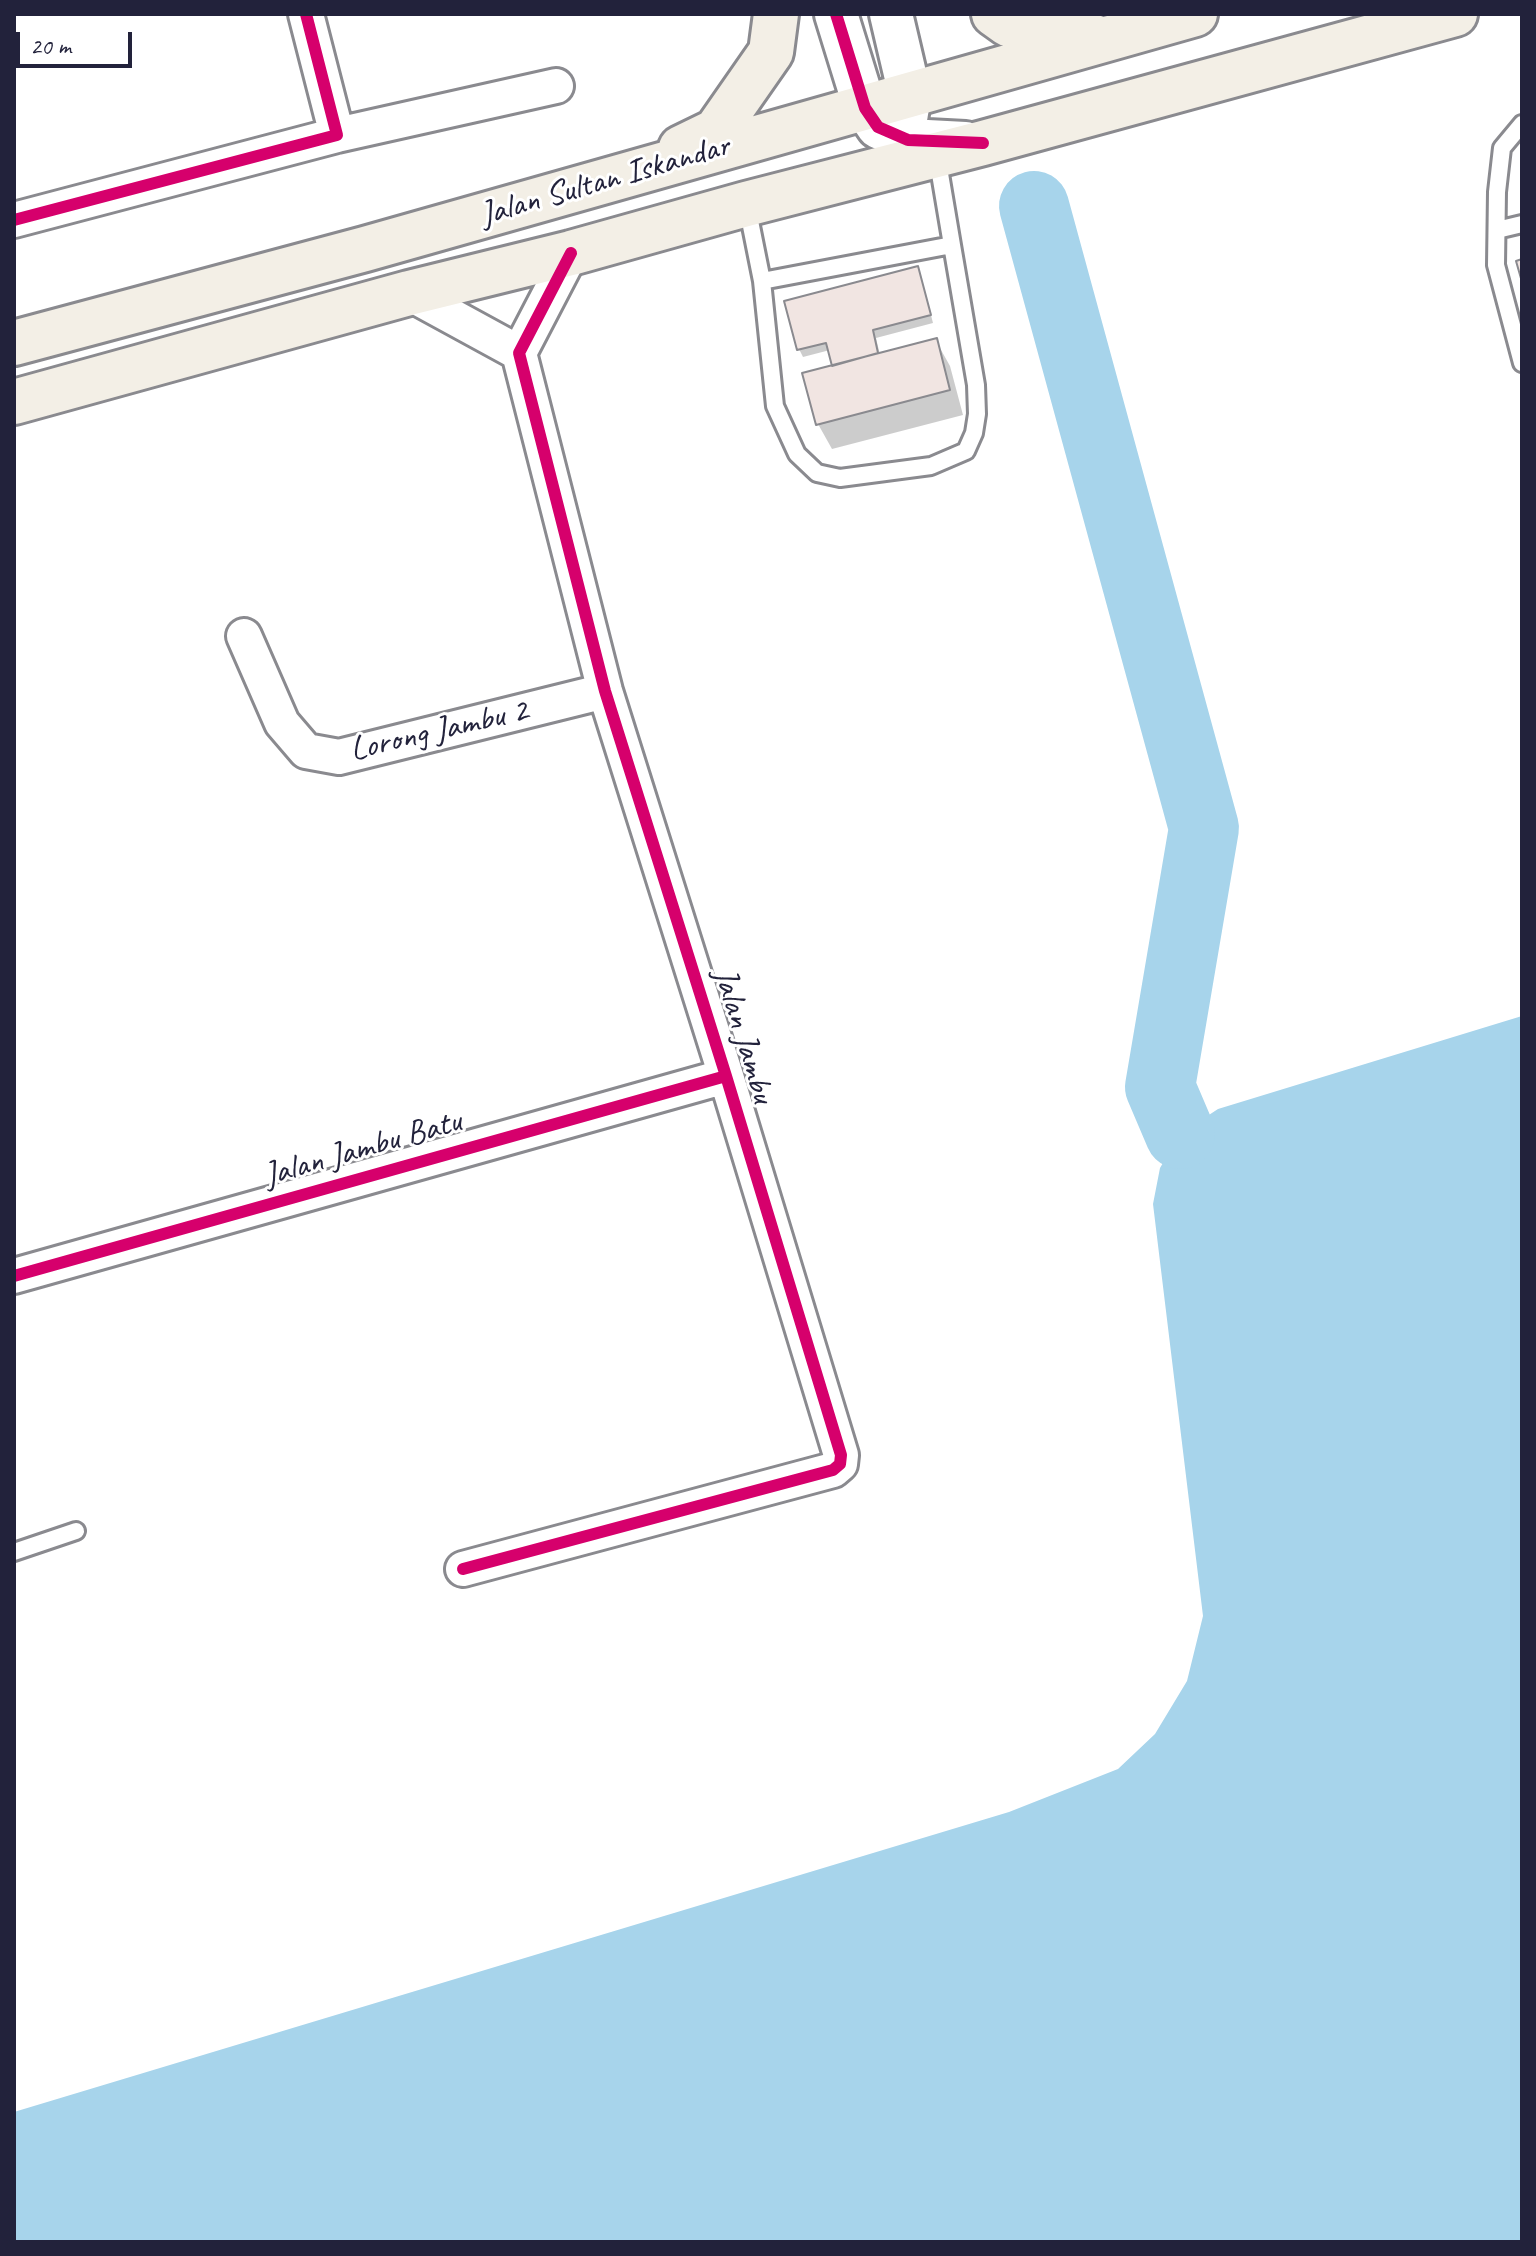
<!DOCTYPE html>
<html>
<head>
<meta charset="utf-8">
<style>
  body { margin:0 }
  #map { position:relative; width:1536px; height:2256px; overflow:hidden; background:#fff; font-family:Caveat,sans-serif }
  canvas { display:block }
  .frame { position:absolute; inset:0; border:16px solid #22223b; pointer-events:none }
  .scale { position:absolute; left:16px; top:32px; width:116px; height:36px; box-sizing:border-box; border:4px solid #22223b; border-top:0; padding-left:10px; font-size:24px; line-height:28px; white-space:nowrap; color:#22223b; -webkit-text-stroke:6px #fff; paint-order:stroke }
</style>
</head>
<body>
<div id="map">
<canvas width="1536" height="2256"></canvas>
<div class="frame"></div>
<div class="scale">20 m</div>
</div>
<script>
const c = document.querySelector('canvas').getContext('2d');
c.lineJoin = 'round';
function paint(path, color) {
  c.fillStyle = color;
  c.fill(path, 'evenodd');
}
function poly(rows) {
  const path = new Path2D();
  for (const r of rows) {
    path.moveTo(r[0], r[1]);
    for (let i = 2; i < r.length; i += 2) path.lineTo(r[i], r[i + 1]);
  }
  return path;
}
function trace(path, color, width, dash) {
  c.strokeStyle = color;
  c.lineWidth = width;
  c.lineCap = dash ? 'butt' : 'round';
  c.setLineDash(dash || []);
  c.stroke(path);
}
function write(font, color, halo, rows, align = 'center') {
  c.font = font + ' Caveat,sans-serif';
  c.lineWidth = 6;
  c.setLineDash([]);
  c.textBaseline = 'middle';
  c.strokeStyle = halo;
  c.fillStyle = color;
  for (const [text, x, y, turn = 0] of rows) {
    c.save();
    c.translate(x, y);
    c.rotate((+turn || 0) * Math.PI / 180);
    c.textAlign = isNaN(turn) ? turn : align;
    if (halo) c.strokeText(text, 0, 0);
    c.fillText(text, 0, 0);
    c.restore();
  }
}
paint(poly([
  [1522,1016,1522,2242,14,2242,14,2112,1009,1812,1118,1769,1155,1734,1187,1681,1203,1616,1153,1204,1160,1168,1180,1134,1218,1109]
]), '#a7d4eb');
paint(poly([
  [917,268,921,276,933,323,876,338,880,355,936,341,950,366,963,415,832,449,818,424,835,367,830,350,803,357,799,349]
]), '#0003');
trace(poly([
  [1034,206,1204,828,1160,1087,1180,1134]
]), '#a7d4eb', 70);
const building = poly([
  [1522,259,1522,282,1516,261,1522,259],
  [918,266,931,315,873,330,878,353,832,366,826,343,797,350,784,301,918,266],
  [937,338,950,390,816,425,802,373,937,338]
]);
paint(building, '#f1e5e2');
trace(building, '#8a8a8f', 2);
const service = poly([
  [1522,124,1502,148,1497,192,1496,265,1522,363],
  [747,206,762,281,952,245,937,156],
  [1497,230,1522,224],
  [762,281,775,406,797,454,817,473,840,478,931,466,966,451,974,433,977,414,976,385,952,245],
  [14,1552,76,1531]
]);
const minor = poly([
  [337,135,556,86],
  [14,220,337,135,306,14],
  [409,293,519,353],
  [244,636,282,723,306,751,339,757,605,691],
  [14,1276,726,1076],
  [463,1569,833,1470,840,1464,841,1455,726,1076,605,691,519,353,571,253]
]);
const tertiary = poly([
  [836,14,865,108,878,127,908,140,965,143],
  [891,14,910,95,905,125,902,129]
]);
const primary = poly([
  [994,14,1008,24,1092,36],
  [681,148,716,131,771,52,776,14],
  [14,343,365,249,1195,14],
  [14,402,409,293,571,253,746,204,983,143,1455,14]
]);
trace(service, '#8a8a8f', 22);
trace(minor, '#8a8a8f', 40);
trace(tertiary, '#8a8a8f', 48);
trace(primary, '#8a8a8f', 50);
trace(service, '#fff', 16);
trace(minor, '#fff', 34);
trace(tertiary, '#fff', 42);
trace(primary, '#f3efe6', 44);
trace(poly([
  [836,14,865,108,878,127,908,140,983,143],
  [14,220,337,135,306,14],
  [14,1276,726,1076],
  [463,1569,833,1470,840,1464,841,1455,726,1076,605,691,519,353,571,253]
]), '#d6006c', 12);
write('34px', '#22223b', '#fff', [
  ["Jalan Sultan Iskandar",605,181,-16],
  ["Lorong Jambu 2",439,731,-13],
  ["Jalan Jambu",743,1036,73],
  ["Jalan Jambu Batu",363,1149,-16]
]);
</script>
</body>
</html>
